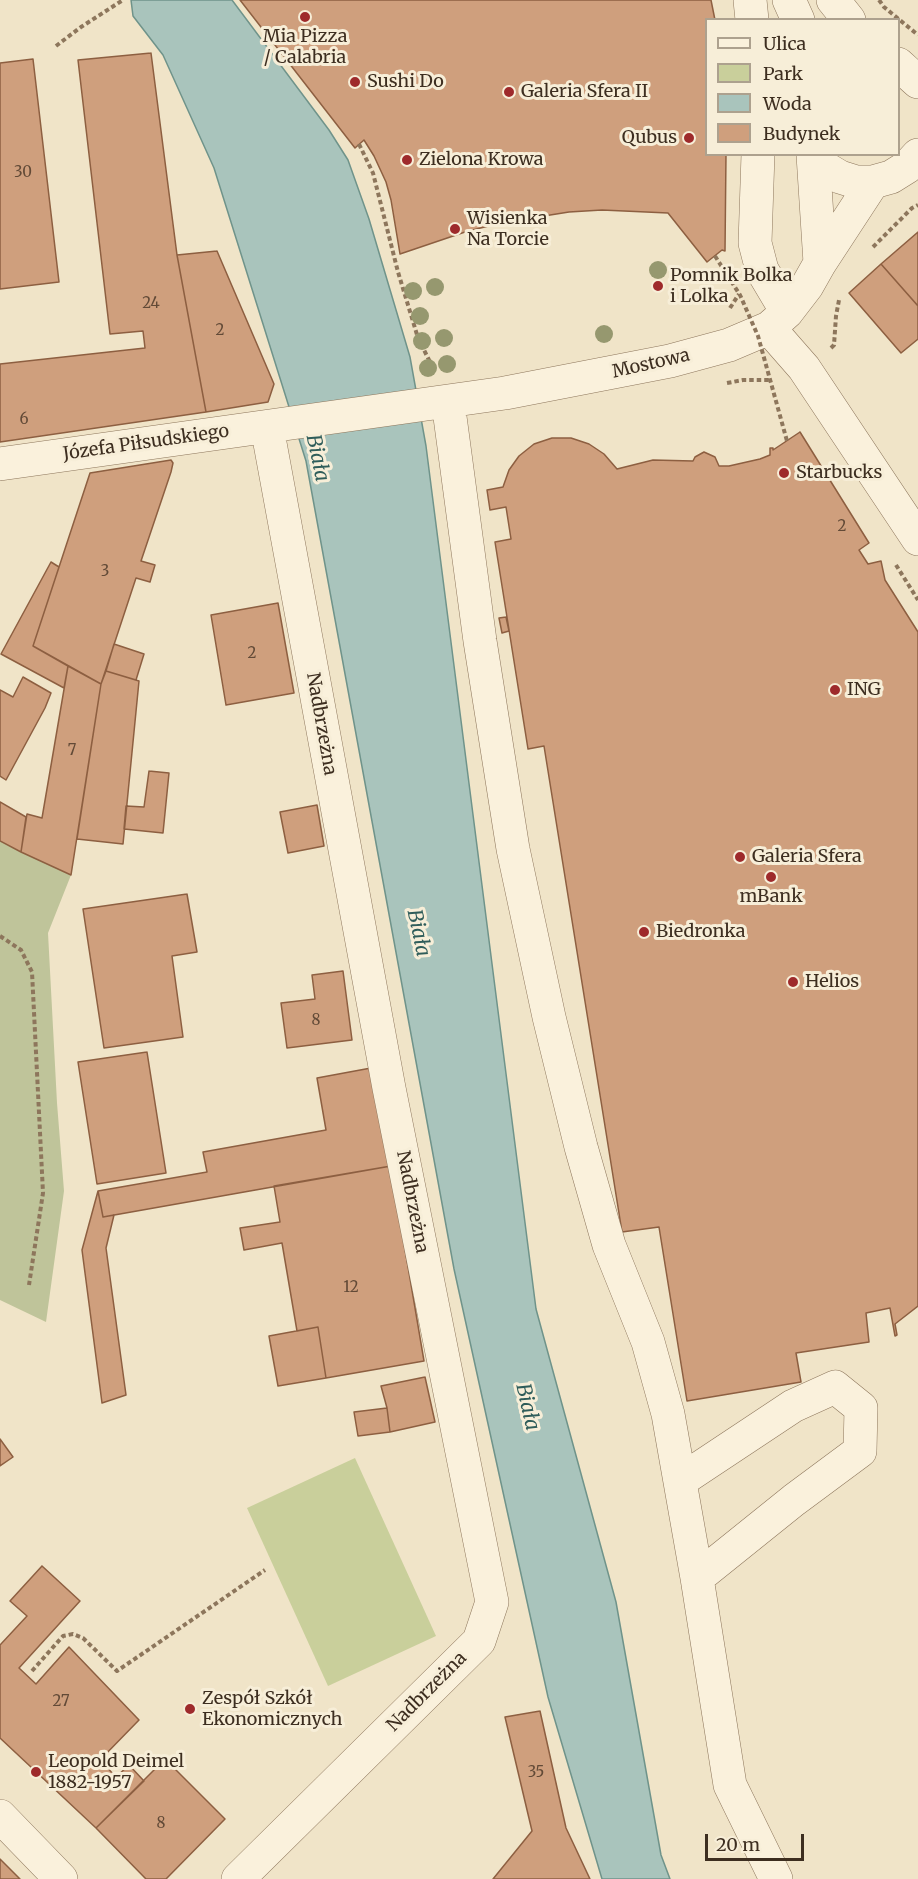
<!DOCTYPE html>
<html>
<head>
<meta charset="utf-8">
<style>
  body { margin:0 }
  #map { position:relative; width:918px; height:1879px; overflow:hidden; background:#f0e4c8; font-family:Merriweather,serif }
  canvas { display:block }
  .legend { position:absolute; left:705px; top:18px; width:195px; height:138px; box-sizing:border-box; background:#f7eed8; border:2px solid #ada18e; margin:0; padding:8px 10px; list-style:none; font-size:18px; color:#3d2e20 }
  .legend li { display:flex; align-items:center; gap:12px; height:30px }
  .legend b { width:30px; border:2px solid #ada18e }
  .scale { position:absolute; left:705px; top:1834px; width:99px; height:27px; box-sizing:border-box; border:3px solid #3d2e20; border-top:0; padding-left:8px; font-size:18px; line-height:21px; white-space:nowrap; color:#3d2e20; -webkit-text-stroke:4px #f7eed8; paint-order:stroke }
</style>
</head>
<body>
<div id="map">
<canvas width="918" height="1879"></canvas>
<ul class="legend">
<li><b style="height:8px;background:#faf1dc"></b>Ulica</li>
<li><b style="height:16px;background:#c9cf9b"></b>Park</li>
<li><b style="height:16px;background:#a9c4bc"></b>Woda</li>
<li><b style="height:16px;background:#cf9f7d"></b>Budynek</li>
</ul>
<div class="scale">20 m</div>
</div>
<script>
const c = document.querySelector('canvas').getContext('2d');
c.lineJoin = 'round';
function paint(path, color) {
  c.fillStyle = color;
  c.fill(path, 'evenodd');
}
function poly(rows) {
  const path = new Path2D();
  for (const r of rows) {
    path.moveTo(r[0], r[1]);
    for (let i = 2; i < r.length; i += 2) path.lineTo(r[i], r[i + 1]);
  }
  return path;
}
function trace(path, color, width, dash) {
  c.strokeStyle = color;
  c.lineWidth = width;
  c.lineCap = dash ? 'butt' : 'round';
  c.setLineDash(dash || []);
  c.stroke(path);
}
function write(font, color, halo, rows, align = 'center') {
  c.font = font + ' Merriweather,serif';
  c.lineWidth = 6;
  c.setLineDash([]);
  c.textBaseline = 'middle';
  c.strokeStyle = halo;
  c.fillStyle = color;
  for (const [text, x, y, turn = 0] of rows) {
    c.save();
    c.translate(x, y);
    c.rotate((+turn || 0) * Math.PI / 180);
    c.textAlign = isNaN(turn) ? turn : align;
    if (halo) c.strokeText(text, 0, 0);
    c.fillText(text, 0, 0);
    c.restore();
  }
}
paint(poly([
  [355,1458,436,1636,328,1686,247,1508]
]), '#c9cf9b');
paint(poly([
  [0,841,71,875,48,933,57,1103,64,1191,46,1322,0,1300]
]), '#bfc49a');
const water = poly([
  [131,0,232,0,329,130,348,160,369,219,410,357,426,446,536,1309,616,1602,661,1855,670,1879,602,1879,548,1697,454,1269,306,461,214,168,163,55,133,16,131,0]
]);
paint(water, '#a9c4bc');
trace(water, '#6f938a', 1.5);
const building = poly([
  [240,0,711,0,715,20,706,20,706,154,726,154,725,251,722,250,707,262,668,213,602,210,569,212,500,223,465,232,400,254,391,200,386,182,374,156,364,140,355,148,240,0],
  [151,53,177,255,206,412,0,442,0,364,145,348,143,331,110,334,78,60,151,53],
  [33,59,59,282,0,289,0,63,33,59],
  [918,232,918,306,881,264,918,232],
  [217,251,274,384,268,402,206,412,177,255,217,251],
  [881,264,918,306,918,339,901,353,849,293,881,264],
  [800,432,869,543,859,550,868,564,881,561,885,580,918,632,918,1306,895,1324,897,1335,895,1336,890,1308,866,1313,869,1342,796,1353,801,1382,687,1401,659,1227,622,1232,544,746,528,749,495,542,511,539,506,507,490,510,487,490,503,487,509,470,519,456,534,444,552,438,571,438,589,444,604,454,617,469,653,460,693,461,695,457,704,452,715,457,719,466,729,466,760,459,770,455,770,448,773,448,773,450,800,432],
  [171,460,173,463,171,472,141,561,155,565,150,582,136,578,101,684,33,646,90,473,171,460],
  [51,562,59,567,33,646,68,666,64,688,1,654,51,562],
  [278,603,294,693,226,705,211,615,278,603],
  [506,617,509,631,502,633,499,618,506,617],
  [114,644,144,654,136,680,106,671,114,644],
  [68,666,101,684,71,875,21,852,27,814,42,818,68,666],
  [106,671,139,681,123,844,77,839,101,684,106,671],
  [23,677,51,693,45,708,6,780,0,776,0,690,13,697,23,677],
  [149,771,169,773,163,833,124,829,126,806,144,807,149,771],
  [0,802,26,817,21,852,0,841,0,802],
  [317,805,324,846,288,853,280,812,317,805],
  [187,894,197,952,172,956,183,1037,104,1048,83,909,187,894],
  [343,971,352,1040,287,1048,281,1003,315,999,312,975,343,971],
  [147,1052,166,1173,97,1184,78,1062,147,1052],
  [371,1068,391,1166,103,1217,98,1191,207,1172,203,1152,326,1130,317,1078,371,1068],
  [391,1166,424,1361,326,1378,318,1327,297,1331,282,1243,244,1250,240,1228,280,1222,274,1186,391,1166],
  [98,1191,103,1217,114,1215,106,1248,126,1395,102,1403,82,1250,98,1191],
  [318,1327,326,1378,278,1386,269,1336,318,1327],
  [425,1377,435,1422,390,1432,387,1408,381,1386,425,1377],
  [387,1408,390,1432,358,1436,354,1412,387,1408],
  [0,1439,13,1457,0,1466,0,1439],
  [42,1566,80,1601,19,1668,36,1684,69,1647,139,1720,100,1760,116,1777,129,1765,144,1781,96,1828,0,1738,0,1645,27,1616,10,1601,42,1566],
  [540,1711,566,1828,590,1879,493,1879,532,1831,505,1717,540,1711],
  [165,1759,225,1819,166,1879,146,1879,96,1828,165,1759],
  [0,1859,20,1879,0,1879,0,1859]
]);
paint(building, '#cf9f7d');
trace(building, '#8d5f41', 1.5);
const minor = poly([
  [750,0,752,20],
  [789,0,798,20],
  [833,0,849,20],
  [898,64,918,82],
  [758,154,755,243,762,270,787,312],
  [813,154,825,168,840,177,856,182,873,182,891,177,907,167,918,155],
  [813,155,820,263],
  [769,328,804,368,918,539],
  [448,402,480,641,513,849,549,1017,581,1147,609,1245,648,1342,668,1414,697,1578,730,1785,776,1879],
  [0,464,505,393,670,361,729,345,769,328,787,312,807,286,820,263,873,182],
  [680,1481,793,1406,835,1387,861,1408,860,1451,794,1500,697,1578],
  [0,1816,61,1879],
  [238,1879,479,1641,492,1602,389,1088,267,427]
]);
trace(minor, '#8d765c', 34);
trace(poly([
  [879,0,884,7,918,35],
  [56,46,81,27,123,0],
  [359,144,373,173,398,272,418,338,434,370],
  [873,247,912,208,918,205],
  [730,308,739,294],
  [831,348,834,345,836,316,839,300],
  [727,383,743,380,770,380],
  [896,565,918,600],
  [0,936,21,950,32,972,43,1193,29,1285],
  [32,1671,63,1636,73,1634,83,1638,117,1671,265,1570]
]), '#8d765c', 4, [4.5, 3]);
trace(minor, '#faf1dc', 33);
trace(poly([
  [715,256,740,295,758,336,787,441]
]), '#8d765c', 4, [4.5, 3]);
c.fillStyle = '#96986f';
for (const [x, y] of [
  [658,270],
  [435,287],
  [413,291],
  [420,316],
  [604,334],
  [444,338],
  [422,341],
  [447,364],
  [428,368]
]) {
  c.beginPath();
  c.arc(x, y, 9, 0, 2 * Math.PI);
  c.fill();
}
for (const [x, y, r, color] of [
  [305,17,6,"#9e2a2b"],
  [355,82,6,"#9e2a2b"],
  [509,92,6,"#9e2a2b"],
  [689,138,6,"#9e2a2b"],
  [407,160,6,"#9e2a2b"],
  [455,229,6,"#9e2a2b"],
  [658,286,6,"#9e2a2b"],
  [784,473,6,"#9e2a2b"],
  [835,690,6,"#9e2a2b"],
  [740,857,6,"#9e2a2b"],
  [771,877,6,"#9e2a2b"],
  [644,932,6,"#9e2a2b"],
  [793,982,6,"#9e2a2b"],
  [190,1709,6,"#9e2a2b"],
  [36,1772,6,"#9e2a2b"]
]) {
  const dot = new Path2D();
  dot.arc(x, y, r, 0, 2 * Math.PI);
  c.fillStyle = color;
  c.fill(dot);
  trace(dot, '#f7eed8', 2);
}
write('15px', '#624a37', null, [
  ["30",23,173],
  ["24",151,304],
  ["2",220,331],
  ["6",24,420],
  ["2",842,527],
  ["3",105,572],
  ["2",252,654],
  ["7",72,751],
  ["8",316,1021],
  ["12",351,1288],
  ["27",61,1702],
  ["35",536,1773],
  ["8",161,1824]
]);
write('18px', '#3d2e20', '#f7eed8', [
  ["Mia Pizza",305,37,"center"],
  ["/ Calabria",305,58,"center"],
  ["Sushi Do",367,82],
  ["Galeria Sfera II",521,92],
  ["Qubus",677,138,"right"],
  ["Zielona Krowa",419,160],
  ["Wisienka",467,219],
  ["Na Torcie",467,240],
  ["Pomnik Bolka",670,276],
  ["i Lolka",670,297],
  ["Starbucks",796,473],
  ["ING",847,690],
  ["Galeria Sfera",752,857],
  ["mBank",771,897,"center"],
  ["Biedronka",656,932],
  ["Helios",805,982],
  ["Zespół Szkół",202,1699],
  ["Ekonomicznych",202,1720],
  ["Leopold Deimel",48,1762],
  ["1882-1957",48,1783]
], 'left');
write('18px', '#3d2e20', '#f7eed8', [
  ["Mostowa",651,364,-13],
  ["Józefa Piłsudskiego",146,443,-8],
  ["Nadbrzeżna",321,724,80],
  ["Nadbrzeżna",412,1202,79],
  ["Nadbrzeżna",427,1692,-45]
]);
write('italic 20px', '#2f5d5a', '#f7eed8', [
  ["Biała",317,458,78],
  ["Biała",418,933,78],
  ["Biała",527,1407,77]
]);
</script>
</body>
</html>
